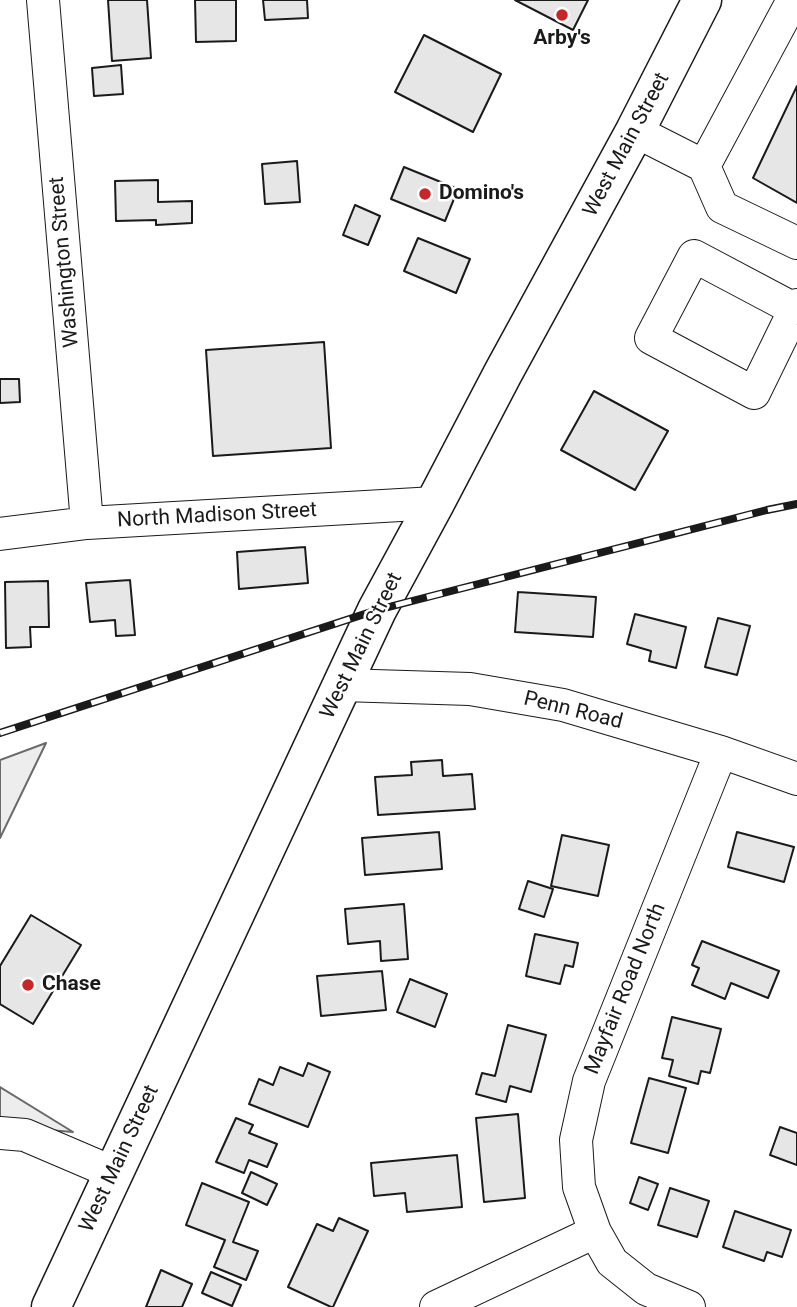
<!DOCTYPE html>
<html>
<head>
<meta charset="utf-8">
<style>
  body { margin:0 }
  canvas { display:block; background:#fff }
</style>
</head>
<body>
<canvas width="797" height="1307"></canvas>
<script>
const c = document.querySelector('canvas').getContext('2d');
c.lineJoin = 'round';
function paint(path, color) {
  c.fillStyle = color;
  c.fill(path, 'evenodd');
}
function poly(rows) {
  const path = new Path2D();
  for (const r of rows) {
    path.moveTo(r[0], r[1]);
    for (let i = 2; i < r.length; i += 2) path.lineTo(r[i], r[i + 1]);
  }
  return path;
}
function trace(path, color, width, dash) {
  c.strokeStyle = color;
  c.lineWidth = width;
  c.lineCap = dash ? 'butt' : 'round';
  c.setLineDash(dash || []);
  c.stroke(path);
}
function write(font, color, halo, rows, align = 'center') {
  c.font = font + ' Roboto,sans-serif';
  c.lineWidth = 5;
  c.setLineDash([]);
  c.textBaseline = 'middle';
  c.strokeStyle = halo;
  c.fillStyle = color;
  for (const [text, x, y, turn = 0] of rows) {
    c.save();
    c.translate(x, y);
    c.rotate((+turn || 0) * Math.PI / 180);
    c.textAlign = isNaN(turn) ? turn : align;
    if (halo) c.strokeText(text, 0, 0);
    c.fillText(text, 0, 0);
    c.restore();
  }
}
const built = poly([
  [46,743,0,838,0,760,46,743],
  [0,1087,73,1132,0,1126,0,1087]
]);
paint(built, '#ededed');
trace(built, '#6a6a6a', 2);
const building = poly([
  [108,0,147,0,151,58,112,61,108,0],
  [195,0,236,0,236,41,196,42,195,0],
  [263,0,307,0,308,18,265,20,263,0],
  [515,0,588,0,573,30,515,0],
  [424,35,501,74,473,132,395,92,424,35],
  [121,65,123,94,94,96,92,68,121,65],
  [797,86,797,203,753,178,797,86],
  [297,161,300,202,265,204,262,164,297,161],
  [404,167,458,189,445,221,391,199,404,167],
  [158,180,158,202,192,201,192,223,156,225,156,220,116,221,115,181,158,180],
  [355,205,380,216,368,245,343,235,355,205],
  [418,238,470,259,456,293,404,271,418,238],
  [324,342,331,448,213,456,206,350,324,342],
  [0,379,19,379,20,402,0,403,0,379],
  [594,391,668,431,635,490,561,450,594,391],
  [305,547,308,583,239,589,237,552,305,547],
  [130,580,135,635,116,636,115,620,90,622,86,583,130,580],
  [48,581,49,627,30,627,31,647,6,648,5,582,48,581],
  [518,592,596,597,593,637,515,632,518,592],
  [635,614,686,627,676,668,649,661,651,651,627,644,635,614],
  [718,618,750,626,737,675,705,667,718,618],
  [442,760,443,776,472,774,475,809,378,815,375,777,412,775,411,762,442,760],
  [439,832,442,869,365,875,362,838,439,832],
  [737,832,794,847,784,882,728,867,737,832],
  [562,835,609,845,598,896,551,886,562,835],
  [528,881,553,889,544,917,519,909,528,881],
  [404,904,408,959,381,961,380,941,348,944,345,909,404,904],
  [31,915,81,945,33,1024,0,1004,0,966,31,915],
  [535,934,578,943,573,967,565,965,560,984,526,976,535,934],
  [702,941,779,971,768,998,731,983,725,999,692,985,699,968,692,965,702,941],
  [382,971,386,1010,321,1016,317,976,382,971],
  [410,979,447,994,435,1027,397,1012,410,979],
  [672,1017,721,1029,710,1073,701,1071,698,1084,669,1076,673,1060,662,1058,672,1017],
  [508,1025,546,1035,531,1092,510,1086,506,1102,476,1094,482,1073,495,1076,508,1025],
  [308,1063,330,1072,308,1127,249,1104,259,1079,273,1085,280,1067,303,1076,308,1063],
  [649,1078,686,1088,668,1153,631,1143,649,1078],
  [518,1114,525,1198,484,1202,476,1118,518,1114],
  [236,1118,253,1125,249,1133,277,1144,267,1167,249,1160,244,1173,216,1162,236,1118],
  [780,1127,797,1133,797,1165,770,1155,780,1127],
  [457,1155,462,1207,407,1212,405,1193,374,1196,371,1163,457,1155],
  [251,1172,277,1184,267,1205,242,1193,251,1172],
  [639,1177,658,1184,648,1210,630,1203,639,1177],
  [202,1183,249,1202,233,1242,258,1251,246,1280,214,1267,225,1240,186,1225,202,1183],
  [670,1188,709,1201,697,1237,658,1225,670,1188],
  [735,1211,791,1230,782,1257,767,1252,764,1261,723,1247,735,1211],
  [339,1218,368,1231,333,1307,331,1307,288,1287,317,1224,333,1231,339,1218],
  [161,1270,192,1284,182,1307,146,1307,161,1270],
  [211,1272,241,1285,232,1306,202,1293,211,1272]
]);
paint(building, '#e6e6e6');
trace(building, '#1a1a1a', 2);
const minor = poly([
  [43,0,87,523],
  [635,131,704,166,722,207,797,243],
  [704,166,793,0],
  [794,309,694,256,651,338,754,393,797,305],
  [0,534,87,523,435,503],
  [342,685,470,689,563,705,721,752,797,779],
  [0,1133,25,1135,114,1173],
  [436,1307,595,1232],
  [689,1307,646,1289,612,1262,595,1232,579,1187,576,1140,589,1081,721,752]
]);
const major = poly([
  [51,1307,377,610,435,503,503,373,635,131,702,0]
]);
trace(minor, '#1a1a1a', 34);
trace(major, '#1a1a1a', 41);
trace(minor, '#fff', 32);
trace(major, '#fff', 38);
const rail = poly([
  [0,733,377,610,767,510,797,504]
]);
trace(rail, '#1a1a1a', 8);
trace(rail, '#fff', 5, [16]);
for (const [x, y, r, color] of [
  [562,15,7,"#c62828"],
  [425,194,7,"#c62828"],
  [28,985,7,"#c62828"]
]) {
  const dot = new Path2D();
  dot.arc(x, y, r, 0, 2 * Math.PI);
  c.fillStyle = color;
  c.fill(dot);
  trace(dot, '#fff', 2.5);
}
write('bold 21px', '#1a1a1a', '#fff', [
  ["Arby's",562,39,"center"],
  ["Domino's",439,194],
  ["Chase",42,985]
], 'left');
write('21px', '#1a1a1a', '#fff', [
  ["West Main Street",627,145,-62],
  ["Washington Street",65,262,-95],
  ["North Madison Street",217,516,-3],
  ["West Main Street",362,646,-64],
  ["Penn Road",573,711,14],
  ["Mayfair Road North",626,989,-68],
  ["West Main Street",120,1159,-65]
]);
</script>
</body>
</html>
